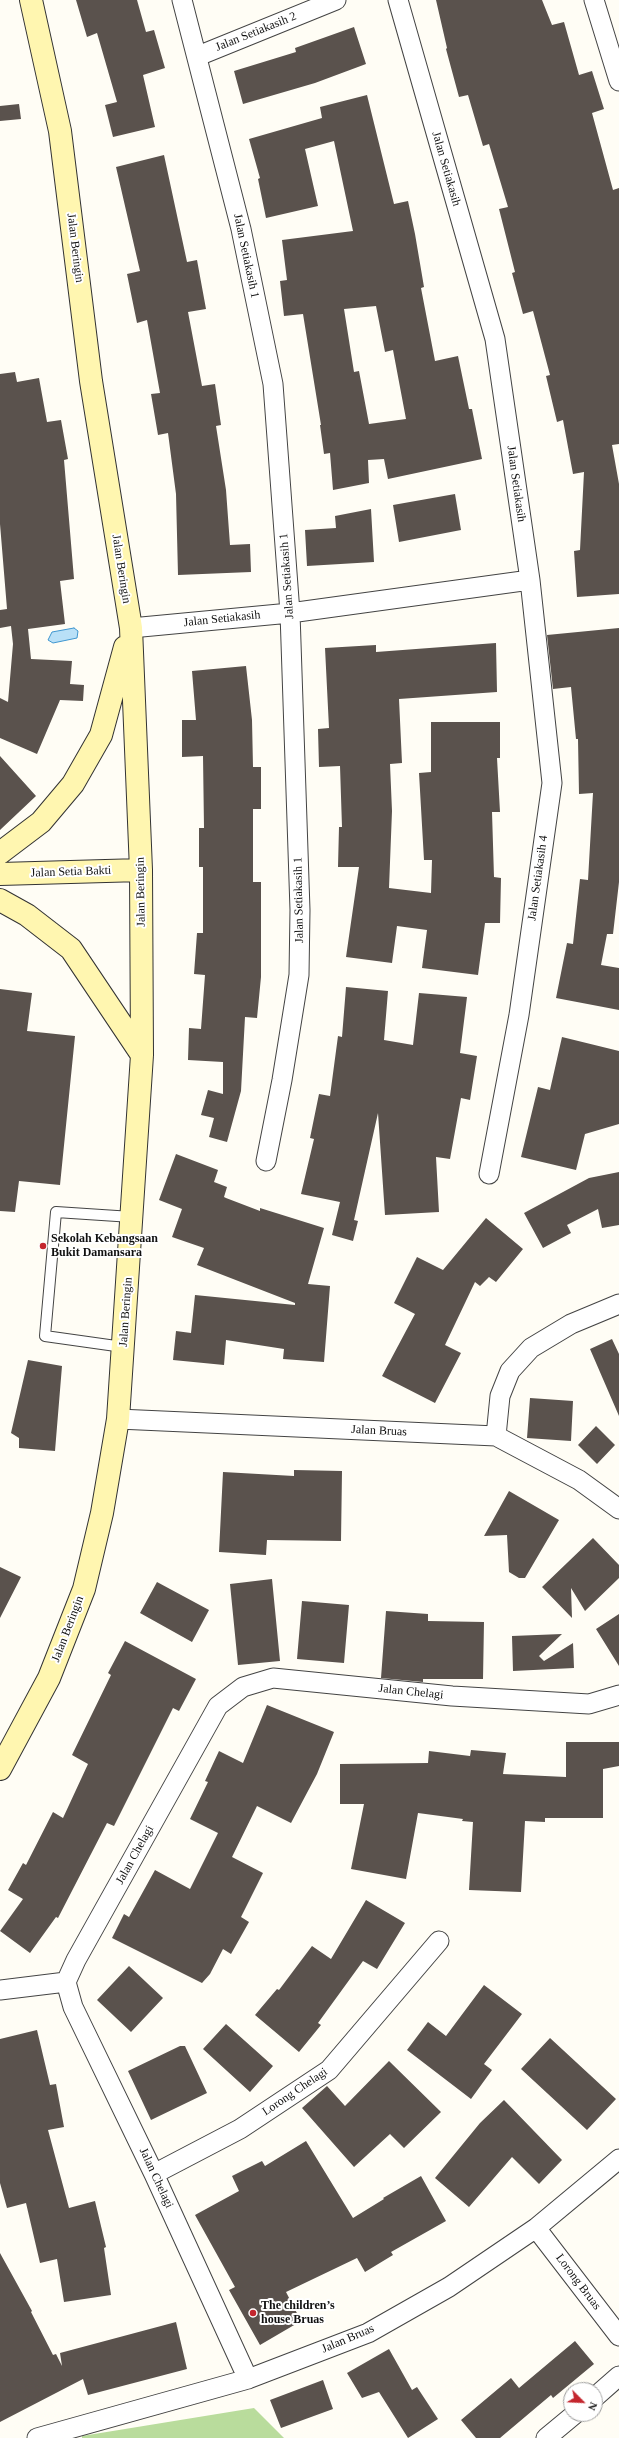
<!DOCTYPE html>
<html>
<head>
<meta charset="utf-8">
<style>
  body { margin:0 }
  #map { position:relative; width:619px; height:2438px; overflow:hidden; background:#fffdf5; font-family:"Times New Roman",serif }
  canvas { display:block }
  .north { position:absolute; left:563px; top:2382px; width:40px; height:40px; box-sizing:border-box; background:#fff; border:1px solid #a0a0a0; border-radius:50%; rotate:114deg; font-size:11px; font-weight:700; line-height:16px; text-align:center; color:#111 }
  .north::after { content:''; display:block; margin:auto; width:14px; height:18px; background:#c4262e; clip-path:polygon(50% 0,100% 100%,50% 72%,0 100%) }
</style>
</head>
<body>
<div id="map">
<canvas width="619" height="2438"></canvas>
<div class="north">N</div>
</div>
<script>
const c = document.querySelector('canvas').getContext('2d');
c.lineJoin = 'round';
function paint(path, color) {
  c.fillStyle = color;
  c.fill(path, 'evenodd');
}
function poly(rows) {
  const path = new Path2D();
  for (const r of rows) {
    path.moveTo(r[0], r[1]);
    for (let i = 2; i < r.length; i += 2) path.lineTo(r[i], r[i + 1]);
  }
  return path;
}
function trace(path, color, width, dash) {
  c.strokeStyle = color;
  c.lineWidth = width;
  c.lineCap = dash ? 'butt' : 'round';
  c.setLineDash(dash || []);
  c.stroke(path);
}
function write(font, color, halo, rows, align = 'center') {
  c.font = font + ' "Times New Roman",serif';
  c.lineWidth = 4;
  c.setLineDash([]);
  c.textBaseline = 'middle';
  c.strokeStyle = halo;
  c.fillStyle = color;
  for (const [text, x, y, turn = 0] of rows) {
    c.save();
    c.translate(x, y);
    c.rotate((+turn || 0) * Math.PI / 180);
    c.textAlign = isNaN(turn) ? turn : align;
    if (halo) c.strokeText(text, 0, 0);
    c.fillText(text, 0, 0);
    c.restore();
  }
}
paint(poly([
  [254,2408,284,2438,82,2438,82,2436]
]), '#b9dc9c');
const water = poly([
  [74,628,78,631,77,638,53,643,48,640,52,632,74,628]
]);
paint(water, '#b9e0f7');
trace(water, '#3f96cf', 1);
paint(poly([
  [76,0,137,0,146,32,154,30,165,68,143,75,155,127,113,137,105,105,117,102,97,33,87,37],
  [436,0,542,0,552,25,564,22,579,75,592,71,604,109,592,113,613,190,619,188,619,444,612,445,619,484,619,594,577,597,574,551,580,550,584,472,573,474,563,420,557,422,546,376,550,375,533,311,523,314,512,273,515,272,499,209,508,207,489,144,483,146,468,95,459,97,446,49,447,48],
  [354,27,366,64,315,83,243,104,234,71,296,52,295,48],
  [367,95,394,204,408,201,415,234,424,287,421,288,435,361,458,356,469,409,472,409,482,459,388,479,384,459,368,460,369,483,333,490,330,453,324,454,320,425,321,425,303,314,284,316,280,281,287,280,282,240,353,231,334,141,305,149,318,206,266,218,258,179,260,178,249,139,322,118,320,107],
  [376,306,385,352,393,350,406,419,369,424,359,371,354,372,344,309],
  [19,104,21,119,0,121,0,106],
  [164,155,187,262,197,260,206,309,188,312,202,386,215,384,221,425,216,426,226,490,230,545,250,544,251,572,178,575,176,494,168,433,158,435,151,394,160,393,147,320,137,323,127,274,140,271,116,167],
  [15,372,17,382,39,378,47,422,61,420,68,459,64,460,74,579,60,581,65,624,28,629,31,659,72,661,70,684,84,685,83,701,60,700,37,754,0,738,0,698,8,702,13,644,11,626,0,628,0,610,7,609,0,524,0,374],
  [455,494,461,530,399,542,393,505],
  [371,509,374,562,307,566,305,530,336,528,335,516],
  [619,628,619,882,613,934,607,934,601,965,619,968,619,1010,556,998,567,943,573,944,580,879,588,880,593,793,579,794,578,739,576,739,571,687,553,689,547,635],
  [496,643,497,692,399,699,402,763,390,764,392,811,389,888,431,893,432,860,424,860,419,773,431,772,431,722,500,722,500,758,497,758,500,812,492,812,494,877,501,878,500,923,485,923,478,975,422,968,427,930,397,926,392,963,346,957,359,867,338,867,339,827,342,827,340,766,319,767,318,729,329,728,325,648,376,645,376,652],
  [246,666,252,720,253,767,261,767,261,809,253,809,253,882,261,882,261,977,257,1018,245,1017,241,1091,227,1142,209,1137,214,1118,201,1115,208,1090,223,1094,223,1062,188,1060,189,1028,201,1029,205,975,194,974,197,933,203,933,203,867,199,867,199,828,204,828,203,756,182,757,182,720,196,720,192,671],
  [0,756,36,796,0,830],
  [346,987,388,991,384,1040,413,1045,419,993,467,997,460,1053,477,1056,470,1100,461,1098,450,1159,436,1157,439,1212,385,1215,378,1113,354,1220,358,1221,353,1241,332,1235,340,1202,301,1194,314,1139,310,1138,319,1094,330,1096,338,1036,342,1037],
  [0,989,32,993,27,1031,75,1036,60,1185,19,1181,15,1212,0,1211],
  [562,1037,619,1051,619,1124,585,1134,576,1170,521,1157,538,1087,550,1090],
  [176,1154,218,1170,214,1182,227,1187,224,1197,226,1198,260,1211,260,1208,324,1228,308,1284,330,1286,324,1362,283,1359,284,1349,226,1340,224,1365,173,1360,176,1331,191,1333,195,1295,295,1305,295,1303,197,1265,204,1248,172,1237,182,1209,159,1200],
  [619,1172,619,1225,602,1228,598,1209,567,1225,571,1233,543,1248,524,1213,589,1178],
  [486,1218,523,1249,496,1282,489,1277,480,1286,475,1282,445,1345,461,1353,435,1403,382,1376,415,1314,394,1303,417,1257,443,1270],
  [612,1339,619,1354,619,1416,590,1349],
  [28,1360,62,1366,55,1451,19,1448,19,1438,11,1433],
  [530,1398,573,1401,571,1441,527,1438],
  [596,1426,615,1445,597,1464,578,1445],
  [294,1470,342,1471,341,1541,267,1540,266,1555,219,1552,223,1472,294,1476],
  [509,1491,559,1520,525,1578,519,1578,509,1572,507,1535,484,1536],
  [593,1538,619,1565,619,1578,585,1611,571,1588,572,1618,542,1587],
  [0,1567,21,1577,0,1618],
  [272,1579,280,1661,238,1665,230,1584],
  [157,1582,209,1610,192,1642,140,1613],
  [302,1601,349,1605,344,1663,297,1659],
  [386,1611,428,1614,428,1621,484,1622,483,1679,423,1679,423,1682,381,1678],
  [619,1614,619,1666,596,1629],
  [562,1634,539,1656,544,1661,573,1643,574,1668,513,1671,512,1636],
  [125,1641,196,1679,179,1711,173,1708,114,1826,107,1823,58,1918,56,1917,30,1953,0,1931,23,1899,8,1890,23,1863,26,1865,53,1812,63,1818,88,1764,72,1755,111,1675,108,1673],
  [267,1705,334,1732,317,1774,291,1823,257,1806,232,1857,263,1873,241,1917,249,1922,231,1954,223,1949,210,1974,202,1983,112,1938,124,1914,129,1917,155,1870,190,1889,218,1833,190,1819,208,1782,205,1781,219,1751,243,1763],
  [566,1742,619,1742,619,1766,603,1769,603,1818,545,1818,545,1822,525,1821,521,1892,469,1890,473,1822,462,1821,463,1819,418,1813,406,1879,351,1869,364,1804,340,1804,340,1764,428,1763,429,1751,470,1756,471,1750,506,1753,503,1774,566,1777],
  [366,1900,405,1923,377,1969,363,1961,318,2023,321,2025,299,2052,255,2015,277,1989,279,1990,312,1946,331,1959],
  [129,1966,163,1998,131,2032,97,2000],
  [484,1985,522,2014,484,2064,492,2070,471,2099,407,2050,428,2022,446,2036],
  [226,2024,273,2066,250,2092,203,2049],
  [37,2030,50,2085,56,2084,64,2127,48,2130,69,2208,95,2201,106,2247,104,2248,111,2295,64,2302,57,2259,40,2263,26,2203,7,2208,0,2183,0,2039],
  [550,2038,616,2099,587,2130,521,2069],
  [180,2046,185,2046,207,2093,151,2120,128,2071],
  [389,2061,441,2112,404,2148,390,2134,354,2167,302,2108,327,2086,345,2106],
  [504,2100,562,2160,539,2184,512,2157,469,2207,435,2178,480,2123],
  [306,2141,353,2218,384,2199,383,2198,421,2176,446,2221,391,2252,393,2255,365,2272,357,2258,286,2292,301,2321,260,2345,229,2290,235,2287,195,2215,239,2191,232,2176,262,2161,265,2166],
  [0,2253,32,2311,31,2312,53,2355,56,2354,62,2366,60,2353,176,2322,187,2369,88,2395,83,2379,0,2422],
  [575,2341,594,2364,553,2398,551,2395,500,2438,476,2438,461,2420,511,2378,519,2388],
  [389,2349,412,2390,417,2387,438,2419,408,2438,379,2392,362,2398,347,2373],
  [323,2380,333,2409,281,2428,270,2400]
]), '#5a524d');
const lane = poly([
  [123,1347,45,1336,56,1212,132,1217]
]);
const street = poly([
  [182,0,241,229,273,384,290,613,300,910,299,975,282,1080,266,1161],
  [398,0,495,339,530,580,552,783,519,1015,489,1174],
  [594,0,619,81],
  [198,56,336,0],
  [131,628,290,613,530,580],
  [118,1419,496,1436,579,1480,619,1509],
  [496,1436,500,1396,510,1371,531,1348,571,1324,619,1304],
  [0,1990,66,1982],
  [154,2174,240,2129,329,2070,439,1941],
  [536,2228,619,2336],
  [248,2379,154,2174,73,2007,66,1982,76,1960,218,1706,243,1687,273,1678,452,1696,589,1704,619,1695],
  [595,2397,619,2376],
  [37,2438,248,2379,368,2333,449,2287,536,2228,619,2159],
  [546,2438,575,2414]
]);
const secondary = poly([
  [0,853,41,822,73,784,101,735,125,647],
  [0,874,141,870],
  [0,900,27,915,71,949,142,1055],
  [0,1769,49,1678,84,1589,102,1513,118,1419,142,1055,141,870,131,628,91,381,60,131,31,0]
]);
trace(lane, '#444', 12);
trace(street, '#444', 21);
trace(secondary, '#333', 24);
trace(lane, '#fff', 10);
trace(street, '#fff', 19);
trace(secondary, '#fff6b0', 22);
for (const [x, y, r, color] of [
  [43,1246,4,"#c4262e"],
  [253,2313,4,"#c4262e"]
]) {
  const dot = new Path2D();
  dot.arc(x, y, r, 0, 2 * Math.PI);
  c.fillStyle = color;
  c.fill(dot);
  trace(dot, '#fff', 1.5);
}
write('12px', '#111', '#fff', [
  ["Jalan Setiakasih 2",256,32,-22],
  ["Jalan Setiakasih",446,169,74],
  ["Jalan Beringin",75,248,83],
  ["Jalan Setiakasih 1",246,256,78],
  ["Jalan Setiakasih",516,484,82],
  ["Jalan Beringin",121,569,81],
  ["Jalan Setiakasih 1",287,576,-94],
  ["Jalan Setiakasih",222,619,-6],
  ["Jalan Setia Bakti",71,872,-2],
  ["Jalan Setiakasih 4",538,878,-82],
  ["Jalan Beringin",141,892,-91],
  ["Jalan Setiakasih 1",299,900,-91],
  ["Jalan Beringin",126,1312,-86],
  ["Jalan Bruas",379,1431,3],
  ["Jalan Beringin",68,1629,-69],
  ["Jalan Chelagi",411,1692,6],
  ["Jalan Chelagi",135,1855,-61],
  ["Lorong Chelagi",295,2092,-34],
  ["Jalan Chelagi",156,2178,65],
  ["Lorong Bruas",578,2282,53],
  ["Jalan Bruas",348,2339,-23]
]);
write('bold 12px', '#111', '#fff', [
  ["Sekolah Kebangsaan",51,1239],
  ["Bukit Damansara",51,1253],
  ["The children’s",261,2306],
  ["house Bruas",261,2320]
], 'left');
</script>
</body>
</html>
